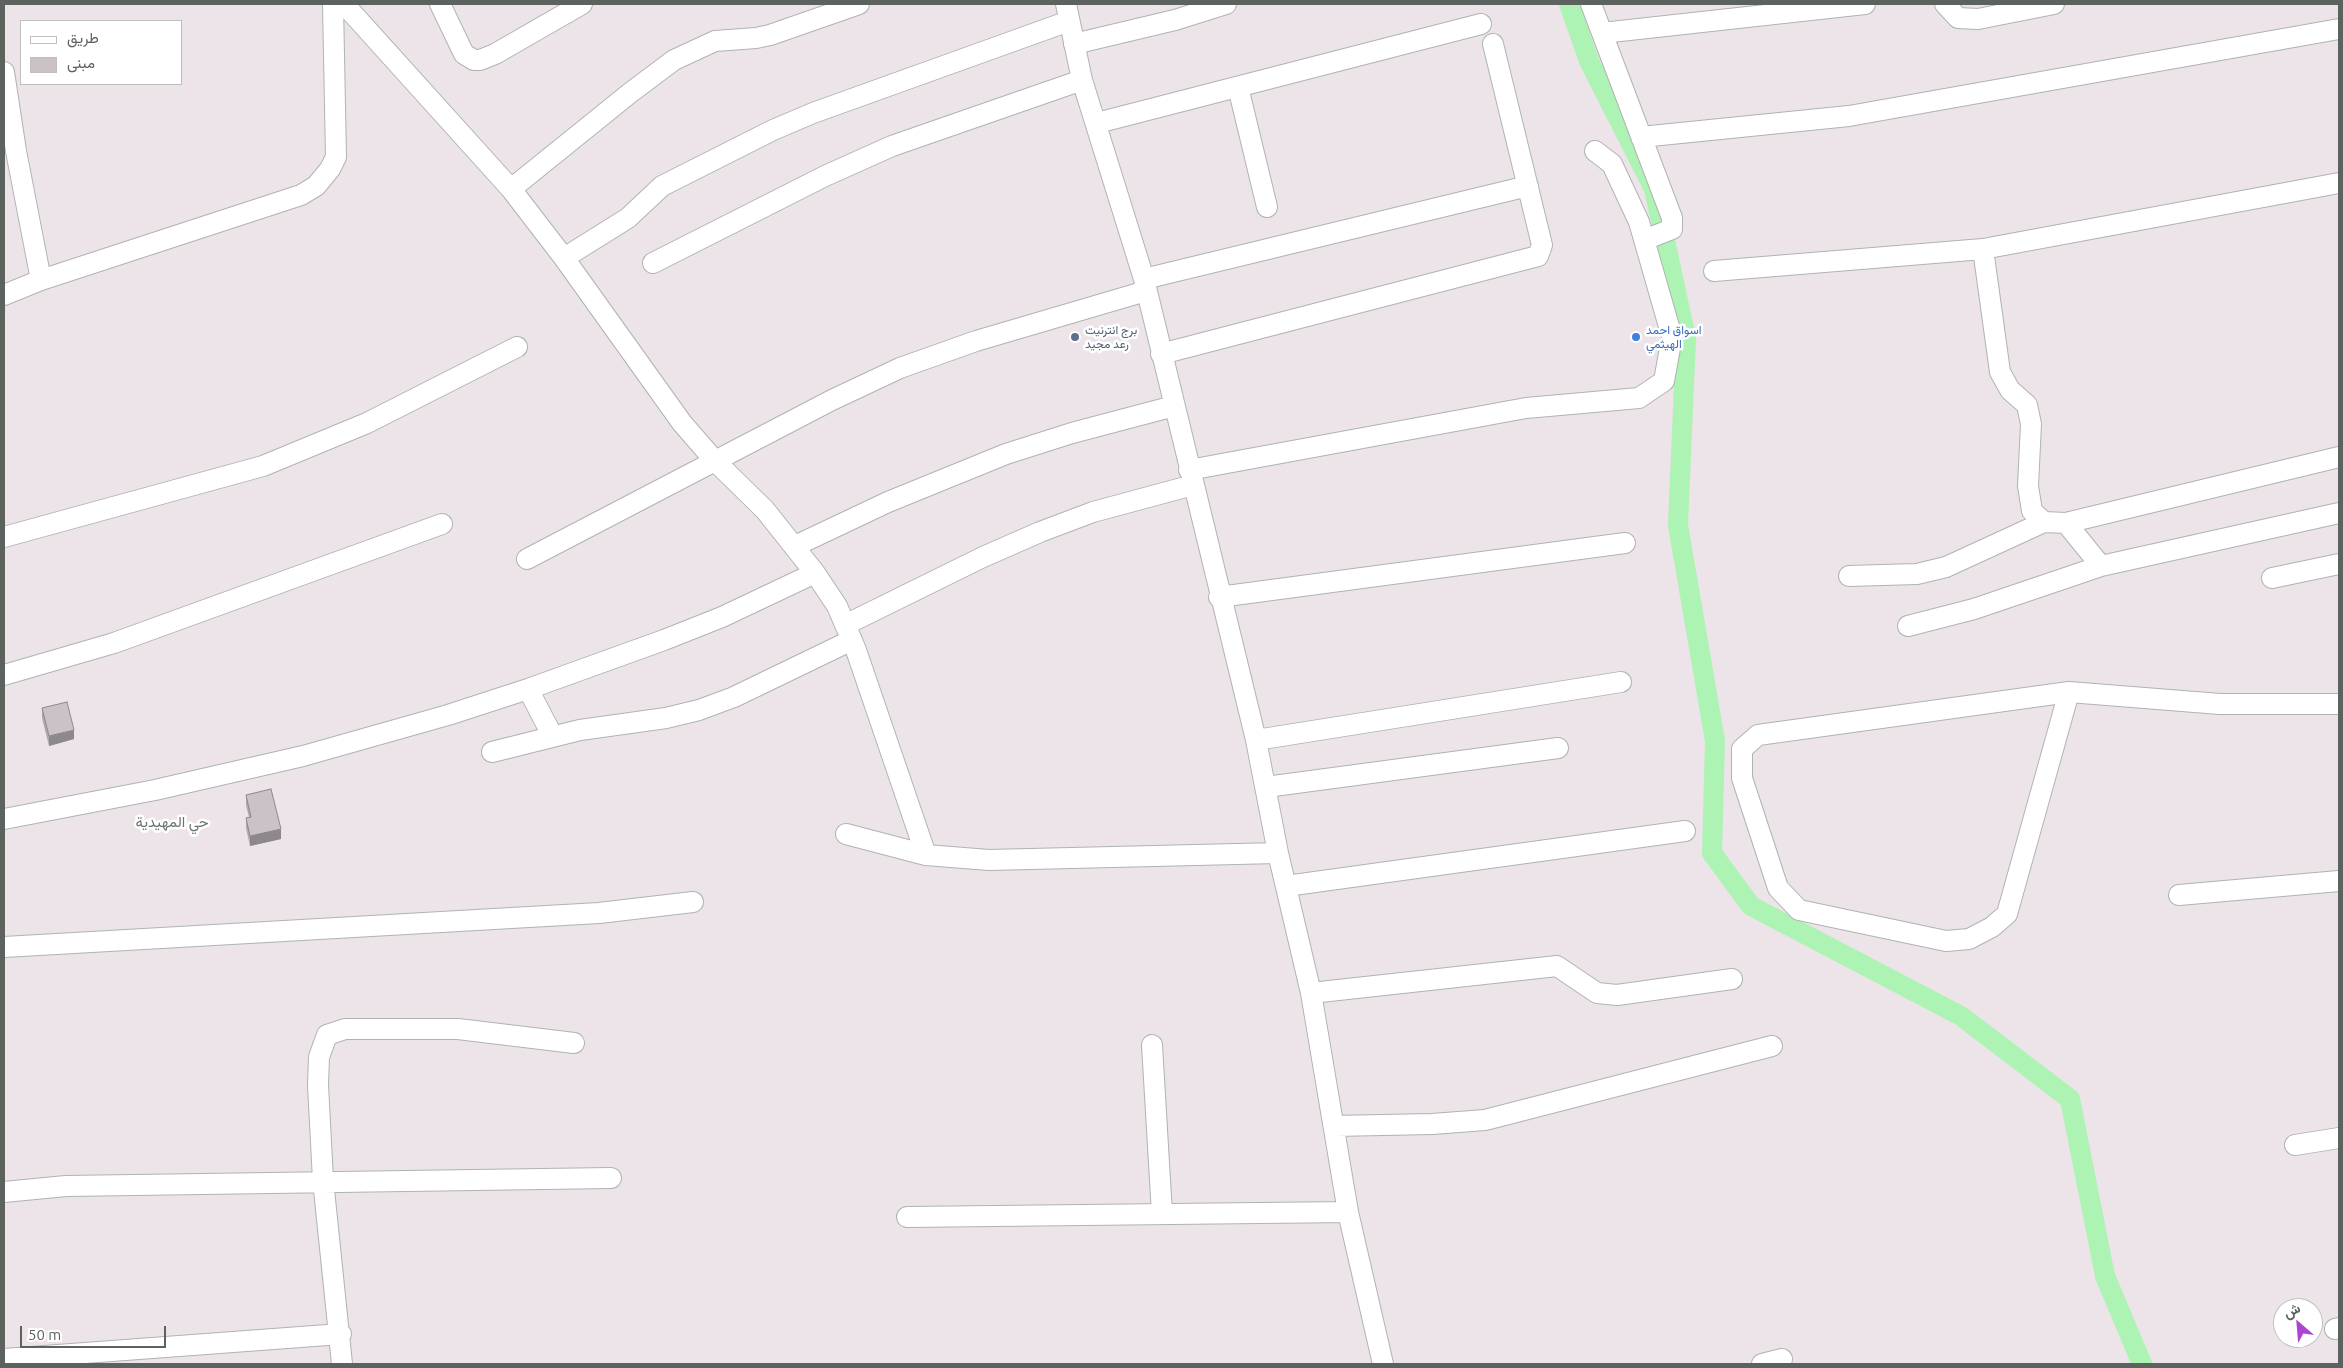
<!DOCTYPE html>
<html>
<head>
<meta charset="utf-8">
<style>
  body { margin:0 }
  #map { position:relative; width:2343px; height:1368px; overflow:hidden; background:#ece4e8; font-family:Ubuntu,Vazirmatn,sans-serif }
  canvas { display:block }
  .frame { position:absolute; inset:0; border:5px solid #5c625d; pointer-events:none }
  .legend { position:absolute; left:20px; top:20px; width:162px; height:65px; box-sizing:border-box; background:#fff; border:1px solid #bec0be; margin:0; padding:6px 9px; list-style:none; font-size:15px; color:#5c625d }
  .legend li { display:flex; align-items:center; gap:10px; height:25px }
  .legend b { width:25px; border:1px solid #bec0be }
  .north { position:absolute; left:2273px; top:1298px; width:50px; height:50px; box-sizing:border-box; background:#fff; border:1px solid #bec0be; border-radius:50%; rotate:333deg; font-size:14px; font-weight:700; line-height:20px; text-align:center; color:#5c625d }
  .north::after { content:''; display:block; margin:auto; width:18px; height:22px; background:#ae44d2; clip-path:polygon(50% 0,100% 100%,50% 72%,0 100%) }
  .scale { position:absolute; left:20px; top:1326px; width:146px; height:22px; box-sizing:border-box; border:2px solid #5c625d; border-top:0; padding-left:6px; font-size:15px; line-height:18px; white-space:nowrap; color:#5c625d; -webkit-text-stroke:4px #fff; paint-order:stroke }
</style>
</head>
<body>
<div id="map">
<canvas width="2343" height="1368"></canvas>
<div class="frame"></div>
<ul class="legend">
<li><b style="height:6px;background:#fff"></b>طريق</li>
<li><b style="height:14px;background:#cac2c7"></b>مبنى</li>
</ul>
<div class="north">ش</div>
<div class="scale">50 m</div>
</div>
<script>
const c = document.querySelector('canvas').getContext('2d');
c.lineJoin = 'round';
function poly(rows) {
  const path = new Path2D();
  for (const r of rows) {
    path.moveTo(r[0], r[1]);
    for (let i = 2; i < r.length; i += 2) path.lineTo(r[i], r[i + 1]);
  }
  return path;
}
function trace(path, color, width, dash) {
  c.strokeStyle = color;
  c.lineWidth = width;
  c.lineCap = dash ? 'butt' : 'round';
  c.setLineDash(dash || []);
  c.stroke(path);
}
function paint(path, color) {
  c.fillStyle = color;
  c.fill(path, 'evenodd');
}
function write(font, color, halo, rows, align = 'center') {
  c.font = font + ' Ubuntu,Vazirmatn,sans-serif';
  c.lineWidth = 5;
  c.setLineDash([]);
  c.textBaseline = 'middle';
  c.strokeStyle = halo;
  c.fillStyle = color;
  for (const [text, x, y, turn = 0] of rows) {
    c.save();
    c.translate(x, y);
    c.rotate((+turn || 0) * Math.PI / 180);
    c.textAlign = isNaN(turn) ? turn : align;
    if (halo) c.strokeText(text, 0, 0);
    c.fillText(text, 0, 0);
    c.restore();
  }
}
trace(poly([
  [1569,4,1589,61,1654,189,1686,338,1678,525,1715,741,1712,853,1751,906,1961,1016,2070,1099,2105,1276,2142,1364]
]), '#adf3b4', 20);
const minor = poly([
  [344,4,511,189,564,258,682,423,715,461,765,510,815,573,837,606,856,650,926,855],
  [440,4,464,54,474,60,480,60,495,54,582,4],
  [1066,4,1082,80,1144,279,1256,740,1278,853,1311,993,1348,1212,1383,1364],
  [1591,4,1672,218,1672,229,1644,240],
  [1945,4,1958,18,1978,19,2054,4],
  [1602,33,1865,4],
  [1074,44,1175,20,1226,4],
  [4,72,16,151,41,280],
  [1238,87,1267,207],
  [1097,123,1481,24],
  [1641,137,1849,116,2339,29],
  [511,189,630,93,674,60,715,41,756,38,770,35,859,4],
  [1983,249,2000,372,2010,390,2027,405,2031,424,2028,486,2032,511,2044,522,2066,523,2339,457],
  [564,258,628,218,662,186,773,130,813,113,1069,21],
  [653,263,825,176,892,146,1082,80],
  [1714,271,1983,249,2339,183],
  [1144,279,1528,186],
  [4,295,41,280,301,195,316,186,330,169,336,157,333,4],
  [1161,354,1538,256,1542,245,1493,44],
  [1189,470,1526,408,1639,398,1664,381,1672,337,1639,222,1612,164,1595,151],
  [2066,523,2101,566],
  [4,537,263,466,367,423,517,347],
  [795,546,888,502,1006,454,1072,433,1174,406],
  [527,559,832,400,900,368,976,341,1146,291],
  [1849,576,1917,574,1946,567,2044,522],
  [2272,578,2339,564],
  [1219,597,1625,543],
  [845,625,983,557,1040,532,1093,512,1193,485],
  [1908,626,1974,609,2101,566,2339,513],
  [4,675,114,643,442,524],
  [528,689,552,735],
  [2069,692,2007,914,1992,927,1969,939,1946,941,1799,910,1778,888,1742,778,1742,749,1758,735,2069,692,2220,704,2339,704],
  [1256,740,1621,682],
  [492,752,580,730,666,718,699,710,734,697,852,640],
  [1266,787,1558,748],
  [4,819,155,790,303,756,448,715,528,689,664,640,722,617,815,573],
  [846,834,926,855,989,860,1278,853],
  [1286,886,1685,831],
  [2179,895,2339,881],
  [4,947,599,913,693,902],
  [1311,993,1557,966,1597,993,1617,995,1732,979],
  [1152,1045,1162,1214],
  [1334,1126,1432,1124,1485,1120,1772,1046],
  [2295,1145,2339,1138],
  [4,1192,66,1186,611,1178],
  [907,1217,1348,1212],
  [2335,1329,2339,1328],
  [4,1359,341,1334],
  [342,1364,323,1180,318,1085,319,1057,327,1035,345,1029,458,1029,574,1043],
  [1762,1364,1782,1359]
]);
trace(minor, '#afb4b1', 22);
trace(minor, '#fff', 20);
paint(poly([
  [42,708,74,739,49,746,42,718],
  [246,795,281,839,250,846,246,828,246,818,249,817,246,805]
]), '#aea7ab');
paint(poly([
  [74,730,74,739,49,746,49,736],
  [281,829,281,839,250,846,250,836]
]), '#8d888b');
const building = poly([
  [67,702,74,730,49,736,42,708,67,702],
  [271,789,281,829,250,836,246,818,251,817,246,795,271,789]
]);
paint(building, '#cac2c7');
trace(building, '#8d888b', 1);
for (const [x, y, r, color] of [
  [1075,337,5,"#5c6f8a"],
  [1636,337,5,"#3f7fe0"]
]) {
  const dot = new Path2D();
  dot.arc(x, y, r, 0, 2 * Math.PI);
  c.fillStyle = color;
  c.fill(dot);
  trace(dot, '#fff', 2);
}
write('12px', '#4e5e75', '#fff', [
  ["برج انترنيت",1085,330],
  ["رعد مجيد",1085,344]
], 'left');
write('12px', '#366cbe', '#fff', [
  ["اسواق احمد",1646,330],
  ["الهيثمي",1646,344]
], 'left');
write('15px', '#6d746e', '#fff', [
  ["حي المهيدية",172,822]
]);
</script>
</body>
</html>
